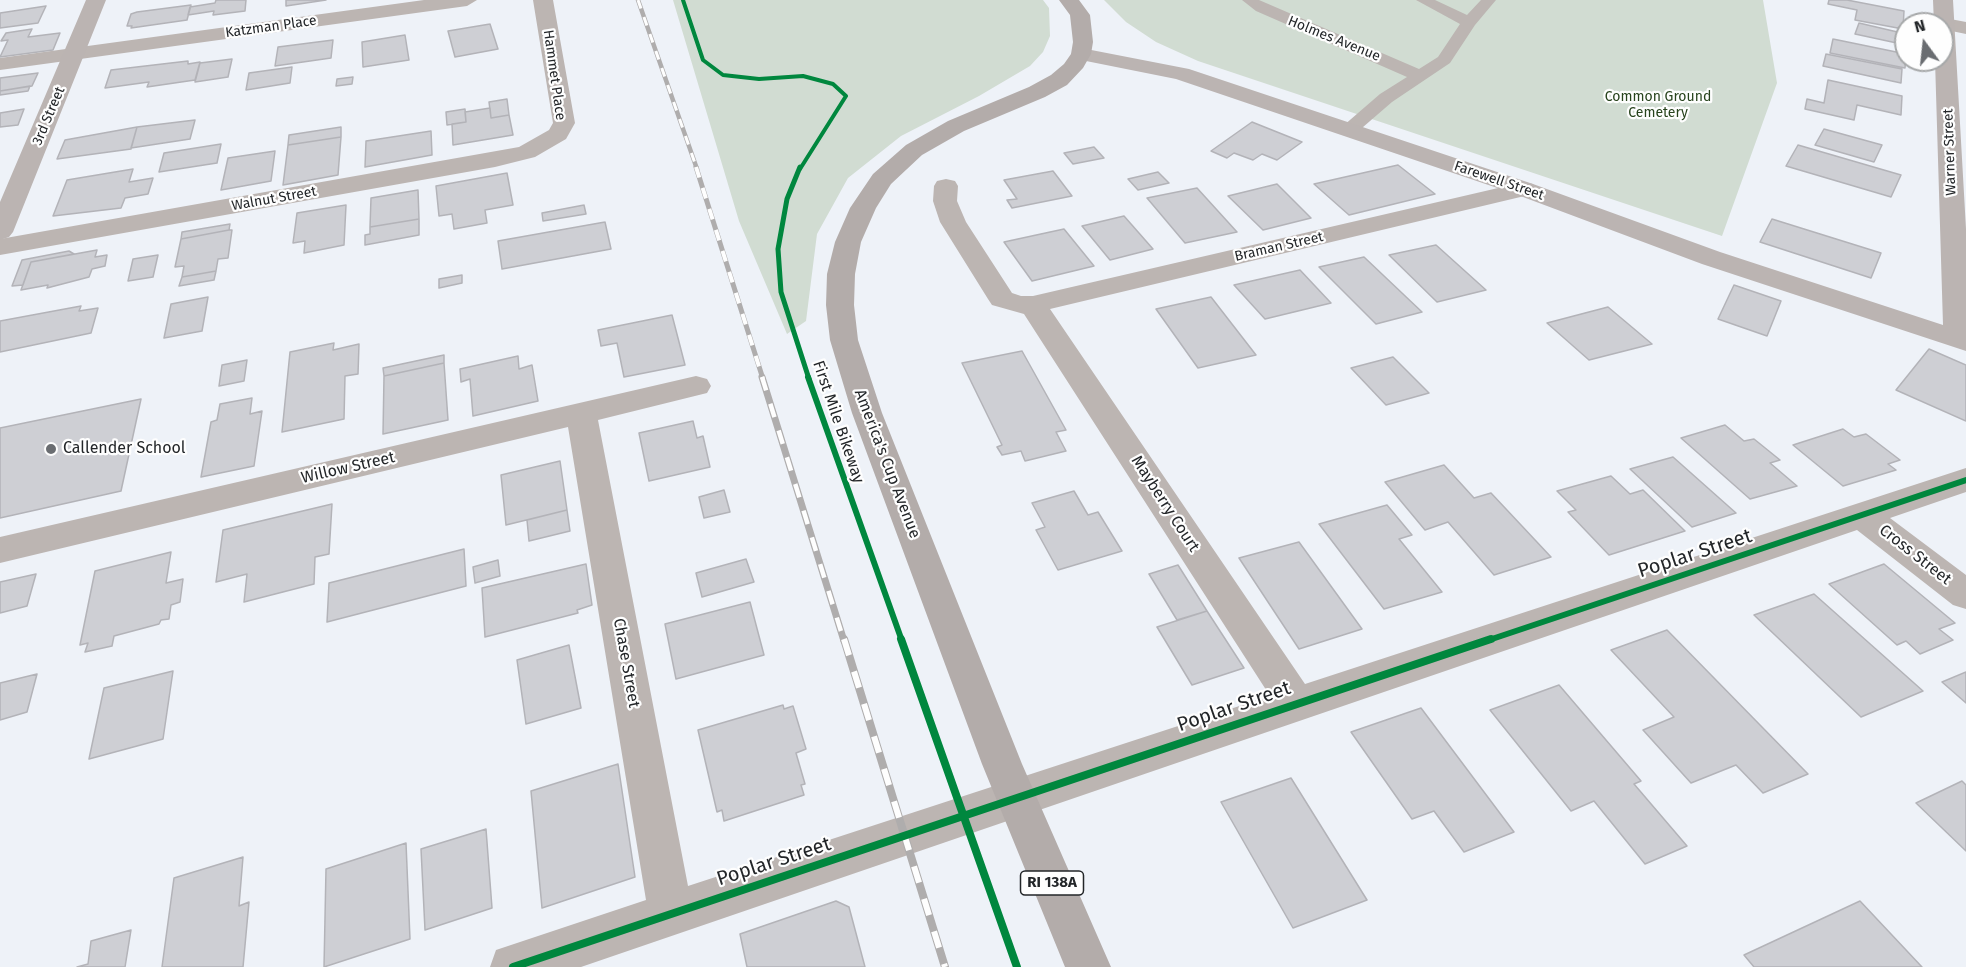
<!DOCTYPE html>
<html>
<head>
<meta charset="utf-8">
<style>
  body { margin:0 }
  #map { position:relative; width:1966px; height:967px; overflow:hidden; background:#eef2f8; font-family:"Fira Sans",sans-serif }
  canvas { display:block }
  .north { position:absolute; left:1894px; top:12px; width:60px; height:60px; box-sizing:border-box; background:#fefefe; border:2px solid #a6a8a9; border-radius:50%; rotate:345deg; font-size:16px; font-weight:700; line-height:24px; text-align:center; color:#232629 }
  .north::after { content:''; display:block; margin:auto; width:21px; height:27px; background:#6a6d71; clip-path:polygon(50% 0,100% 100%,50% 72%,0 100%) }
</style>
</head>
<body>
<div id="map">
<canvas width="1966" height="967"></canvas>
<div class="north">N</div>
</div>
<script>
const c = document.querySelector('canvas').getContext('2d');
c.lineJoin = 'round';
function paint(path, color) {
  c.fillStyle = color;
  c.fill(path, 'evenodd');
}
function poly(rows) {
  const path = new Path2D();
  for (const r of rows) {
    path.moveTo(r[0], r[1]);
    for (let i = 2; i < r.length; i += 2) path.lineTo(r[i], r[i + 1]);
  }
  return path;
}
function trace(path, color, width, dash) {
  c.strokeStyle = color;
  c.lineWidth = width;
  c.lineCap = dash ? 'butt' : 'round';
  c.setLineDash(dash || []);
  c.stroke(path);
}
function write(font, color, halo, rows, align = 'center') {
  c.font = font + ' "Fira Sans",sans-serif';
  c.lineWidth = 4.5;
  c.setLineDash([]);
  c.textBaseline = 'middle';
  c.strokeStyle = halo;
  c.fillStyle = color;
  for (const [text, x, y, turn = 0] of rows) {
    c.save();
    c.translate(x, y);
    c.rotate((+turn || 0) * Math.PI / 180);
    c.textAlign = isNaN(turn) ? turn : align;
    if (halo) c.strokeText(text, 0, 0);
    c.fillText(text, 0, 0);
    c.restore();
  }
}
paint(poly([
  [673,0,1043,0,1049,8,1050,36,1043,52,1030,66,979,96,901,136,848,178,817,234,806,321,787,334,739,221],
  [1104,0,1763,0,1777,83,1722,236,1198,61,1156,42,1126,22]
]), '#d1dcd2');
const building = poly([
  [216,0,246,0,245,11,213,15,214,11,188,15,190,7,215,3,216,0],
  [286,0,326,0,286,6,286,0],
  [1829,0,1847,0,1904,11,1903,29,1855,20,1857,10,1828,4,1829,0],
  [191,5,187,20,131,28,132,26,127,26,131,14,137,12,191,5],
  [46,6,38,23,0,28,0,13,46,6],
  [1859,23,1906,34,1906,45,1855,34,1859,23],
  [490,24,498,49,455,57,448,31,490,24],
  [32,29,28,37,60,33,53,50,0,57,8,40,1,41,6,33,32,29],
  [405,35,409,60,363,67,362,42,405,35],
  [1833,39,1906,54,1905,68,1830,53,1833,39],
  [333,40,331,58,275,66,278,47,333,40],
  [1826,54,1902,69,1901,83,1823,66,1826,54],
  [232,59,228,77,195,82,200,63,232,59],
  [188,61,188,64,200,62,195,80,147,87,149,82,105,88,111,70,188,61],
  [292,67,290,83,246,90,249,73,292,67],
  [38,73,32,86,0,91,0,78,38,73],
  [353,77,352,84,336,86,337,79,353,77],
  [1828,80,1902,96,1901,115,1857,105,1854,120,1805,109,1807,99,1824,103,1828,80],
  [30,86,28,91,0,95,0,91,30,86],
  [507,99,509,115,491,118,489,102,507,99],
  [490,108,491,118,509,115,513,135,453,145,452,124,466,122,465,112,490,108],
  [24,109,18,125,0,127,0,113,24,109],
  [465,109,466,122,447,125,446,112,465,109],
  [195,120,190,139,131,148,137,127,195,120],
  [1252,122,1302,142,1277,160,1262,154,1253,160,1234,153,1227,158,1211,151,1252,122],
  [137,127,131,149,57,159,65,140,137,127],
  [341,127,341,137,288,145,289,135,341,127],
  [1824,129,1882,145,1874,162,1815,145,1824,129],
  [431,131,432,155,365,167,366,141,431,131],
  [341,137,338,175,283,185,288,145,341,137],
  [221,144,217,163,159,172,164,153,221,144],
  [1798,145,1901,175,1891,197,1786,166,1798,145],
  [1094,147,1104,158,1073,164,1064,153,1094,147],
  [275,151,271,181,221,190,228,158,275,151],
  [1398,165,1435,194,1349,215,1314,184,1398,165],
  [133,169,129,182,153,178,148,194,125,198,121,208,53,216,67,180,133,169],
  [1053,171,1072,196,1012,208,1007,200,1017,199,1004,180,1053,171],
  [1158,172,1169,183,1138,190,1128,179,1158,172],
  [507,173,513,205,485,210,487,223,454,229,452,214,439,216,436,186,507,173],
  [1277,184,1311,218,1263,230,1228,196,1277,184],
  [1197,188,1237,232,1185,243,1147,198,1197,188],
  [418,190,419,219,370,227,371,198,418,190],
  [346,205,344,245,304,253,305,241,293,243,297,213,346,205],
  [584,205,586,214,543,221,542,213,584,205],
  [1124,216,1153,249,1110,260,1082,226,1124,216],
  [419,219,419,235,365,245,365,235,370,234,370,227,419,219],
  [1772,219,1881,253,1871,278,1760,242,1772,219],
  [605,222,611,249,502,269,498,241,605,222],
  [230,224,229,230,181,239,182,232,230,224],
  [1064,229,1094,266,1032,281,1004,242,1064,229],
  [229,230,232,230,228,258,218,259,216,271,182,277,184,266,175,267,181,239,229,230],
  [1436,245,1486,290,1437,302,1389,255,1436,245],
  [97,250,95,257,107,255,105,266,92,269,89,277,47,288,48,285,21,290,31,262,97,250],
  [69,251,74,254,31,262,23,285,12,286,22,260,69,251],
  [158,255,153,277,128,281,133,259,158,255],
  [1364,257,1422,312,1376,324,1319,267,1364,257],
  [1300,270,1331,303,1265,319,1234,285,1300,270],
  [216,271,214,280,179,286,182,277,216,271],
  [462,275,462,283,439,288,439,279,462,275],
  [1734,285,1781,301,1767,336,1718,319,1734,285],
  [208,297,202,331,164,338,171,304,208,297],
  [1211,297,1256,355,1198,368,1156,309,1211,297],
  [81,306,79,311,98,308,91,333,0,352,0,321,81,306],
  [1608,307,1652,344,1589,360,1547,323,1608,307],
  [672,315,685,365,624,377,617,343,601,346,598,330,672,315],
  [334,343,333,350,359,344,358,374,345,376,344,419,282,432,290,352,334,343],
  [1929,349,1966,365,1966,421,1896,390,1929,349],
  [1022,351,1066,430,1056,432,1066,451,1025,461,1021,451,1002,455,997,447,1002,445,962,363,1022,351],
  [444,355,444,363,384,376,383,368,444,355],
  [518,356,519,369,532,365,538,401,473,416,470,379,461,382,460,369,518,356],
  [1393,357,1429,393,1386,405,1351,368,1393,357],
  [247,360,244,381,219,386,222,365,247,360],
  [444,363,448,420,383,434,384,376,444,363],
  [252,398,250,414,262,411,254,466,201,477,211,422,217,420,220,404,252,398],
  [141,399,121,491,0,518,0,428,141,399],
  [693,421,697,438,703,436,710,467,649,481,639,433,693,421],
  [1725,425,1744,441,1754,439,1780,460,1770,463,1797,486,1750,499,1681,438,1725,425],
  [1843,429,1854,437,1866,434,1900,460,1888,464,1896,470,1843,486,1793,445,1843,429],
  [1673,457,1736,513,1692,527,1630,469,1673,457],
  [560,461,567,510,506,525,501,475,560,461],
  [1444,465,1474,498,1491,493,1551,557,1494,575,1448,522,1425,530,1385,482,1444,465],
  [1611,476,1630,494,1643,490,1685,531,1609,555,1568,512,1576,510,1557,491,1611,476],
  [724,490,730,512,704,518,699,497,724,490],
  [1074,491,1088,515,1098,512,1122,551,1058,570,1036,530,1045,527,1032,503,1074,491],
  [332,504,329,554,315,557,314,584,244,602,247,574,216,582,223,530,332,504],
  [1387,505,1412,535,1399,539,1442,592,1384,609,1319,524,1387,505],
  [567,510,570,531,529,541,527,520,567,510],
  [1299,542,1362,629,1299,649,1239,558,1299,542],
  [464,549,466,586,327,622,329,583,464,549],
  [171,552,166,583,183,579,180,602,171,605,169,619,161,620,159,624,114,636,112,646,85,652,88,643,80,645,95,571,171,552],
  [746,559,754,582,702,597,696,573,746,559],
  [498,560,500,576,475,583,473,567,498,560],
  [586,564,592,605,577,610,578,613,485,637,482,588,586,564],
  [1884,564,1955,623,1939,629,1953,640,1920,654,1906,641,1897,645,1829,584,1884,564],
  [1178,565,1207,611,1177,620,1149,574,1178,565],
  [36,574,27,606,0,613,0,582,36,574],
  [1814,594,1923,691,1861,717,1754,615,1814,594],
  [750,602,764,655,676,679,665,624,750,602],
  [1207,611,1244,668,1192,685,1157,627,1207,611],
  [1667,630,1808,774,1763,793,1736,765,1691,783,1643,730,1674,717,1611,650,1667,630],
  [569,645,581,708,526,724,517,660,569,645],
  [173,671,163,739,89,759,104,688,173,671],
  [1966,672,1966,703,1942,682,1966,672],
  [37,674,27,712,0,720,0,683,37,674],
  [1559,685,1641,781,1634,784,1687,846,1645,864,1594,801,1571,811,1490,710,1559,685],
  [783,705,784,709,793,706,806,749,796,753,805,784,801,785,804,795,724,821,722,810,717,812,698,730,783,705],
  [1421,708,1514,832,1464,852,1434,811,1412,819,1351,732,1421,708],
  [618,764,635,877,542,908,531,791,618,764],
  [1291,778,1367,900,1293,928,1221,802,1291,778],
  [1962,781,1966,785,1966,851,1916,803,1962,781],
  [486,829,492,908,425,930,421,849,486,829],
  [406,843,410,939,324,967,326,869,406,843],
  [243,857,239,906,249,902,243,967,162,967,174,878,243,857],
  [836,901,849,907,865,967,747,967,740,934,836,901],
  [1860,901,1922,967,1754,967,1744,955,1860,901],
  [131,930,125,967,77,967,88,964,91,941,131,930]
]);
paint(building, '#cecfd4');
trace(building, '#b3b3b8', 1.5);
paint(poly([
  [1242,0,1259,0,1419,69,1438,57,1460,24,1416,0,1435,0,1467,15,1481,0,1496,0,1475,25,1450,63,1392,102,1355,134,1349,135,1340,130,1343,126,1380,94,1407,77,1256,11,1242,0]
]), '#bcb5b2');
paint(poly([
  [424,0,477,0,467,6,0,70,0,58,424,0],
  [533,0,553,0,575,123,566,139,535,157,495,167,0,255,0,239,519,147,549,130,553,123,533,0],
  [1945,18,1966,22,1966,34,1942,29,1942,24,1935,24,1938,20,1945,18],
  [946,179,955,181,958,186,957,201,966,222,1012,293,1021,296,1033,296,1524,182,1533,184,1536,189,1533,194,1050,309,1305,684,1966,468,1966,492,1890,518,1966,575,1966,609,1953,605,1857,530,581,967,490,967,496,950,646,900,568,427,0,563,0,537,696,376,707,379,711,386,707,393,598,420,688,886,1270,696,1024,314,992,305,988,299,940,222,933,201,934,186,937,181,946,179]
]), '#bcb5b2');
paint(poly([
  [86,0,106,0,13,232,9,237,0,240,0,202,86,0],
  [1933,0,1953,0,1966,229,1966,351,1702,264,1515,194,1176,79,1081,60,1074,58,1071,54,1074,50,1081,48,1189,69,1533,184,1720,252,1943,325,1935,60,1942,60,1942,24,1934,24,1933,0]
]), '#bbb4b2');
paint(poly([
  [1059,0,1079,0,1090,15,1093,42,1091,54,1083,68,1067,85,1045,97,964,131,922,155,891,184,876,208,861,242,855,274,854,305,858,340,882,413,1022,764,1111,967,1065,967,982,764,852,413,830,340,826,305,827,274,835,242,850,208,873,174,906,145,948,121,1029,87,1051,75,1064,64,1071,54,1073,42,1070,15,1059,0]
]), '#b3acaa');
const railFar3 = poly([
  [638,0,697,169]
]);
const railFar2 = poly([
  [696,167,763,379]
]);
const railFar1 = poly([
  [762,377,844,641]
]);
const rail = poly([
  [844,639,945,967]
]);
trace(railFar3, '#afadad', 4.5);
trace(railFar2, '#afadad', 5);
trace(railFar1, '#afadad', 7);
trace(rail, '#afadad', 8);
trace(railFar3, '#fefefe', 3, [9]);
trace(railFar2, '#fefefe', 4, [11]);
trace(railFar1, '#fefefe', 4.5, [14]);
trace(rail, '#fefefe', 6, [17]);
trace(poly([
  [683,0,703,60,723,75,759,79,803,76,833,84,846,96,800,169]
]), '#00873e', 4);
trace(poly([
  [800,167,787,199,778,249,781,292,809,379]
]), '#00873e', 5);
trace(poly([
  [808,377,902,641],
  [1486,641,1966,480]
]), '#00873e', 6);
trace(poly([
  [901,639,1017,967],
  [513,967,1491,639]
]), '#00873e', 8);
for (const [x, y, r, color] of [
  [51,449,6,"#6a6d71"]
]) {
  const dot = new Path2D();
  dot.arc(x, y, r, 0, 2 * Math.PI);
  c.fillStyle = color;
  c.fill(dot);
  trace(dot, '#fefefe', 2);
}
write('14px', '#232629', '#fefefe', [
  ["Katzman Place",271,27,-8],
  ["Holmes Avenue",1334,39,22],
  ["Hammet Place",554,75,82],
  ["3rd Street",49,116,-67],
  ["Warner Street",1950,152,-92],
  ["Farewell Street",1499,181,19],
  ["Walnut Street",274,199,-10],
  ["Braman Street",1279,247,-13]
]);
write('14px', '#27431c', '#fefefe', [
  ["Common Ground",1658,97],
  ["Cemetery",1658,113]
]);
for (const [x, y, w] of [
  [1052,883,63]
]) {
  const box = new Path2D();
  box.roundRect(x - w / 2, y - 12, w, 24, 4.5);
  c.fillStyle = '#fefefe';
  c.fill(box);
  trace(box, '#232629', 1.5);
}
write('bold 15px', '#232629', null, [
  ["RI 138A",1052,883]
]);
write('16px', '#232629', '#fefefe', [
  ["First Mile Bikeway",838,422,71],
  ["America's Cup Avenue",887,464,69],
  ["Willow Street",348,468,-13],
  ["Mayberry Court",1165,504,57],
  ["Cross Street",1915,555,38],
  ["Chase Street",626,663,80]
]);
write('16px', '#232629', '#fefefe', [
  ["Callender School",63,449]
], 'left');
write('20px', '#232629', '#fefefe', [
  ["Poplar Street",1695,554,-18],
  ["Poplar Street",1234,707,-19],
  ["Poplar Street",774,862,-18]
]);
</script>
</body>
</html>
